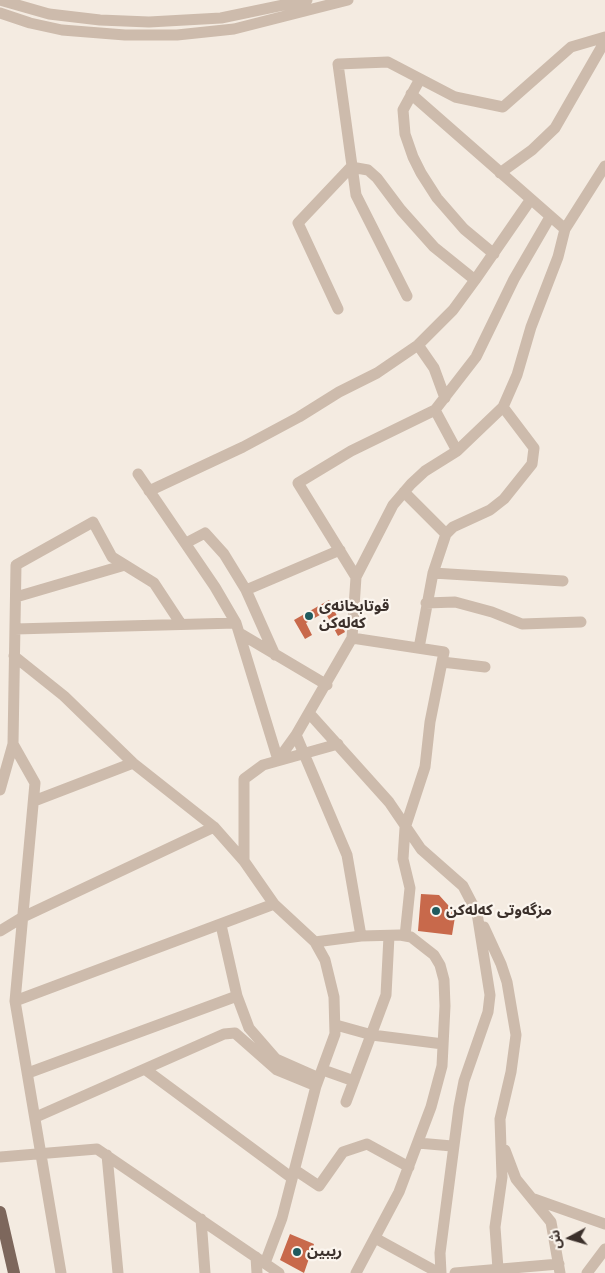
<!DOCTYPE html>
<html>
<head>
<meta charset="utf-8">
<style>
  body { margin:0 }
  #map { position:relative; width:605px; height:1273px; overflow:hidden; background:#f4ebe1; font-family:Montserrat,"Noto Sans Arabic",sans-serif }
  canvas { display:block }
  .north { position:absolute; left:545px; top:1213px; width:50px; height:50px; -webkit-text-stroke:4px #fbf5ee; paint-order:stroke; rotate:264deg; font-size:14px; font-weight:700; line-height:20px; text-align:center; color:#3b302b }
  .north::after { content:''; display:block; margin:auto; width:18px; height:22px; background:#3b302b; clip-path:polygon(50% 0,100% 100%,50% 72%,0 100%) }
</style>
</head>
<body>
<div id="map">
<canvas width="605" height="1273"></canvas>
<div class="north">ش</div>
</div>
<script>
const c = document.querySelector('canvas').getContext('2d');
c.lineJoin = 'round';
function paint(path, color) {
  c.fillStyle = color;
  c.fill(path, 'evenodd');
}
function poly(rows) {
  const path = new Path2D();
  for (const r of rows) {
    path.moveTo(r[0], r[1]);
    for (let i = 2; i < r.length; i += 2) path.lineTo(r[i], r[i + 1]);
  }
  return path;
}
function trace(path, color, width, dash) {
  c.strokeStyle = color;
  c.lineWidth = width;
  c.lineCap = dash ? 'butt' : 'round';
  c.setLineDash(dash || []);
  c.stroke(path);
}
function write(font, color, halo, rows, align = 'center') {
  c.font = font + ' Montserrat,"Noto Sans Arabic",sans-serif';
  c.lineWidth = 4.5;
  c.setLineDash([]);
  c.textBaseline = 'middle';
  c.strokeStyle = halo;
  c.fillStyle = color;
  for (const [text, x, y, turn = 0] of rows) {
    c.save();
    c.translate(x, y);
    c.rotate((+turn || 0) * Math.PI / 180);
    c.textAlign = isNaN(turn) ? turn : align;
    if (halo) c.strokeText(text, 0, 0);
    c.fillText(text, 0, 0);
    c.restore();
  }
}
paint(poly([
  [329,600,345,632,338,636,325,612,306,623,312,635,305,639,294,620],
  [421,894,439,895,448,905,455,917,452,935,418,931],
  [290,1234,314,1244,304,1273,280,1260]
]), '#c8694b');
trace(poly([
  [0,0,49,14,100,20,149,22,221,18,307,0],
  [0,13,30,23,62,30,125,35,177,35,234,29,348,0],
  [420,79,403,110,405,134,413,157,421,173,437,198,464,229,494,254],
  [411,94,565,229],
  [351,167,368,170,377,178,401,210,434,247,475,280],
  [500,173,532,150,555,128,605,41],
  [407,296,356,195,338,64,388,62,455,97,503,107,571,47,605,37],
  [338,309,298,223,351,167],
  [418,345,434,368,445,398],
  [435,410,457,451],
  [138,474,215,587,236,623,278,760],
  [149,491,243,447,299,417,339,392,377,373,418,345,453,310,475,280,531,199],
  [404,492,446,534],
  [186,543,205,533,224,554,246,590,275,655],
  [433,573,563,581],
  [356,577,298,483,351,451,435,410,476,357,514,279,550,217],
  [246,590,340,550],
  [16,597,125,565],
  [426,603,455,602,492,612,522,624,581,622],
  [15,629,236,623],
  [241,634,327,685],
  [352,638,444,652,430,722,425,767,405,828,403,859,410,888,405,936],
  [419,648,433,573,446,534,453,527,490,510,504,499,532,464,534,448,503,407],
  [14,656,64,696,133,763,214,827,244,861,274,904,315,942,325,960,334,997,335,1034,316,1086,282,1218,265,1263],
  [442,662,485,667],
  [309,713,389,802,421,849,463,886,477,913,490,995,488,1012,464,1081,459,1107,440,1253,441,1273],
  [296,735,347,855,361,936],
  [13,744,35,783,15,1001,61,1273],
  [278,760,296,735,352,638,356,577,393,505,411,484,425,471,457,451,503,407,517,375,531,327,558,257,565,229,605,166],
  [0,790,13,744,16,565,93,522,112,557,154,583,181,624],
  [34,801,133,763],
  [244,861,244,779,263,765,338,744],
  [221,925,237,996,249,1028,276,1059,319,1078],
  [484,927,501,964,507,982,516,1035,511,1072,500,1119,502,1177,495,1227,498,1269],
  [0,931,23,917,214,827],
  [315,942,361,936,400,935,411,937,434,955,440,965,444,980,445,1006,442,1066,431,1107,399,1192,356,1273],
  [15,1001,274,904],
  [336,1025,372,1035,443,1044],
  [146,1070,292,1178],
  [323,1070,354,1081],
  [28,1073,237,996],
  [346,1102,386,995,389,936],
  [36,1117,224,1034,235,1033,277,1070,316,1086],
  [418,1143,452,1146],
  [505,1150,516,1179,551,1222,560,1273],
  [107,1155,118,1273],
  [0,1157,97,1149,279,1273],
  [295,1170,319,1186,343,1152,367,1144,409,1167],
  [534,1199,605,1224],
  [201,1219,205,1273],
  [375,1238,439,1273],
  [256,1257,257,1273],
  [455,1273,559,1264],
  [587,1273,605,1249]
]), '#cdbbac', 11);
trace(poly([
  [0,1212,14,1273]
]), '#7d675c', 12);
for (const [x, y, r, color] of [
  [309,616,5,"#1f5a5e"],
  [436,911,5,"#1f5a5e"],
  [297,1252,5,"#1f5a5e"]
]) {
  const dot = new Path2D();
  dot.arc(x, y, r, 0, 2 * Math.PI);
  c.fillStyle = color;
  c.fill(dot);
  trace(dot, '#fbf5ee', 2);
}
write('bold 15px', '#3b302b', '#fbf5ee', [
  ["قوتابخانەی",319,607],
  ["کەلەکن",319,624],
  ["مزگەوتی کەلەکن",446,911],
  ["ریبین",307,1252]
], 'left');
</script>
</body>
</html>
